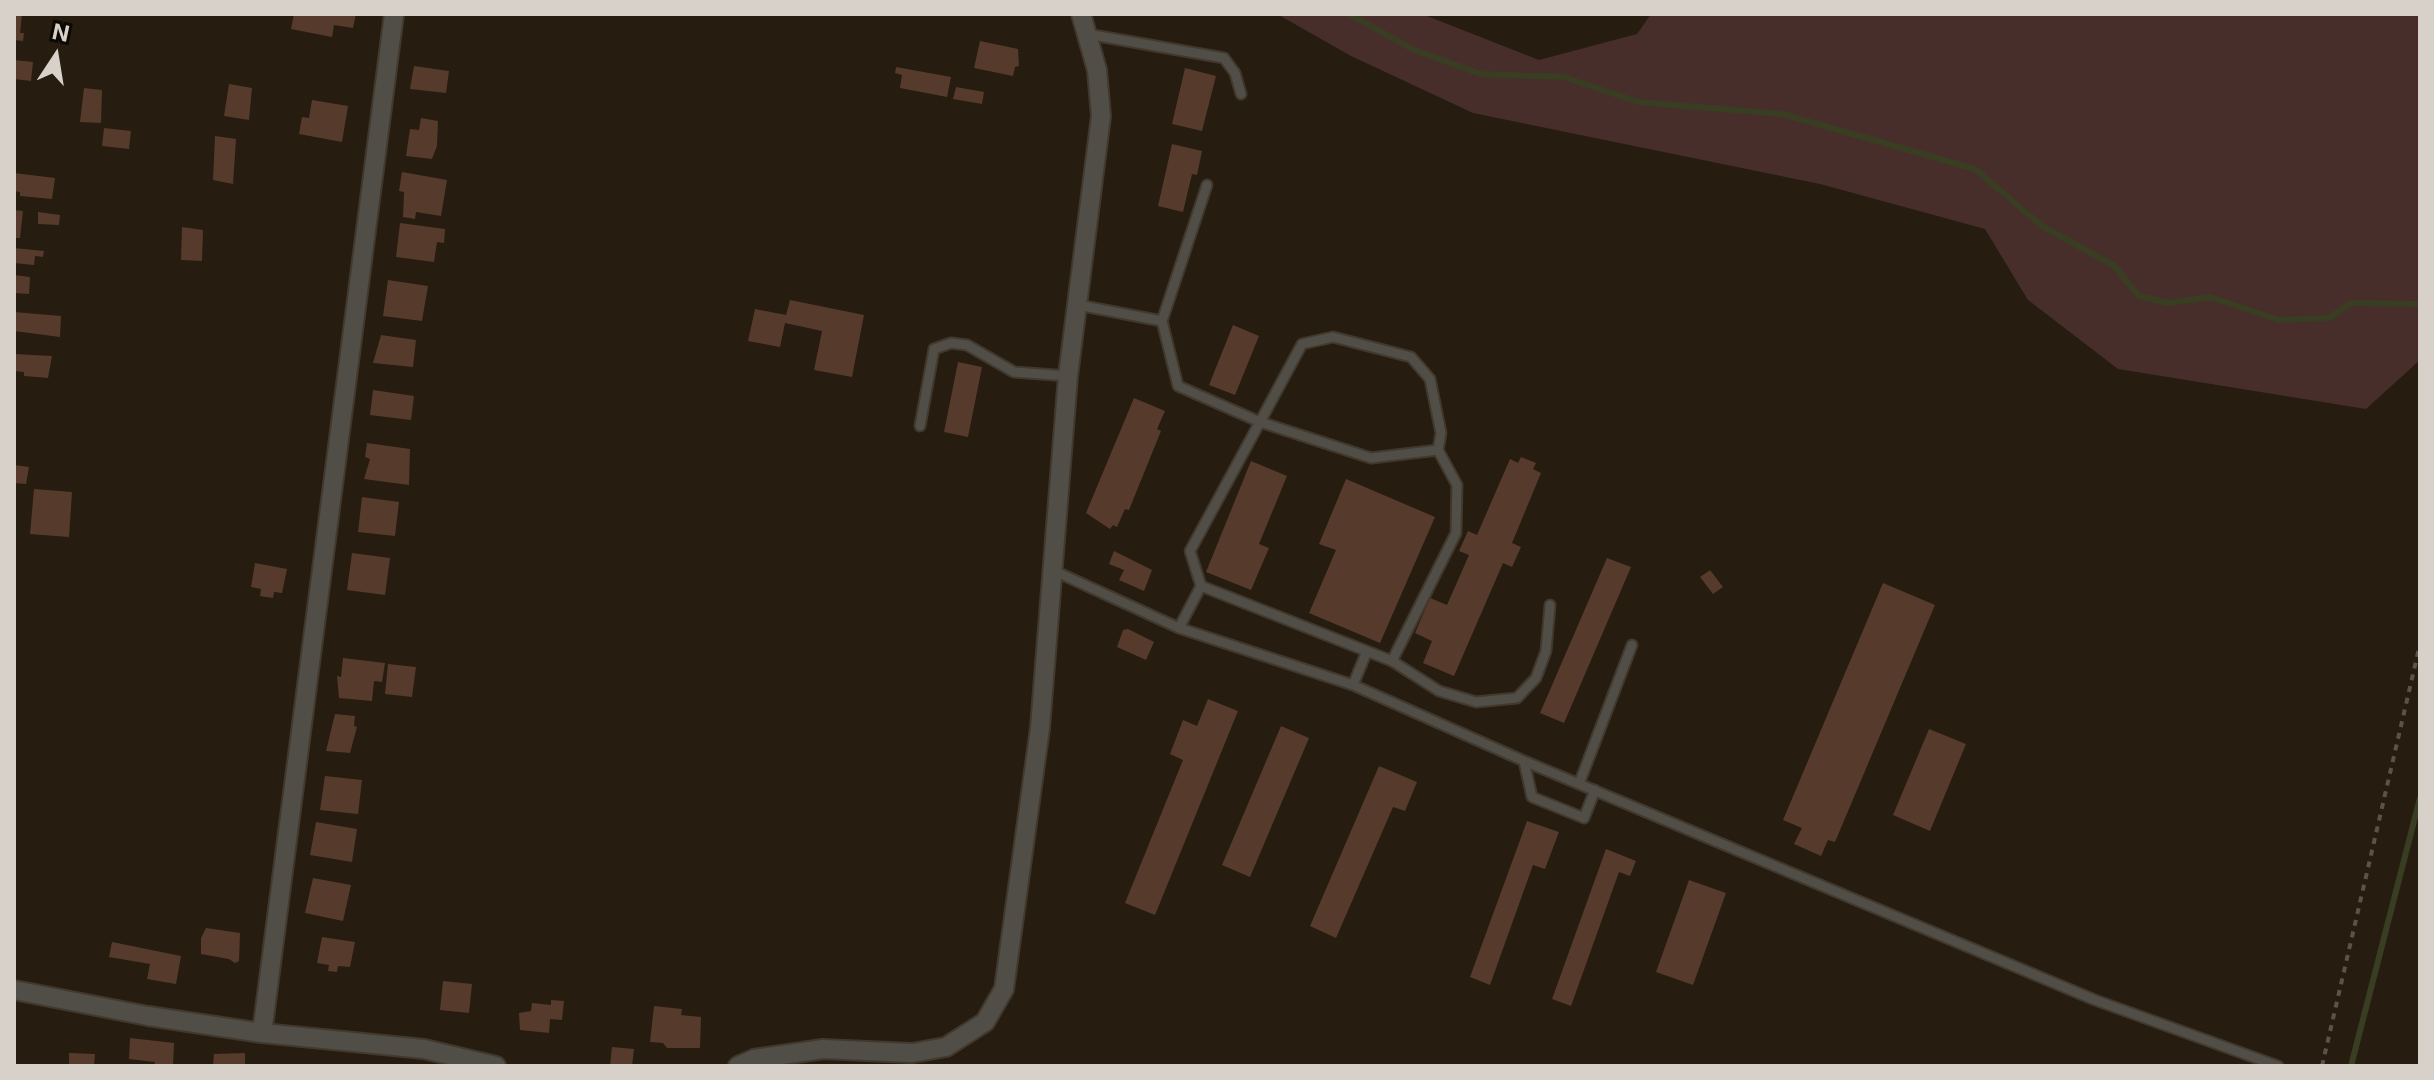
<!DOCTYPE html>
<html>
<head>
<meta charset="utf-8">
<style>
  body { margin:0 }
  #map { position:relative; width:2434px; height:1080px; overflow:hidden; background:#261c10; font-family:Inter,sans-serif }
  canvas { display:block }
  .frame { position:absolute; inset:0; border:16px solid #d7d1c9; pointer-events:none }
  .north { position:absolute; left:16px; top:16px; width:80px; height:80px; -webkit-text-stroke:6px #0c0804; paint-order:stroke; rotate:12deg; font-size:22px; font-weight:700; line-height:32px; text-align:center; color:#d7d1c9 }
  .north::after { content:''; display:block; margin:auto; width:28px; height:36px; background:#d7d1c9; clip-path:polygon(50% 0,100% 100%,50% 72%,0 100%) }
</style>
</head>
<body>
<div id="map">
<canvas width="2434" height="1080"></canvas>
<div class="frame"></div>
<div class="north">N</div>
</div>
<script>
const c = document.querySelector('canvas').getContext('2d');
c.lineJoin = 'round';
function paint(path, color) {
  c.fillStyle = color;
  c.fill(path, 'evenodd');
}
function poly(rows) {
  const path = new Path2D();
  for (const r of rows) {
    path.moveTo(r[0], r[1]);
    for (let i = 2; i < r.length; i += 2) path.lineTo(r[i], r[i + 1]);
  }
  return path;
}
function trace(path, color, width, dash) {
  c.strokeStyle = color;
  c.lineWidth = width;
  c.lineCap = dash ? 'butt' : 'round';
  c.setLineDash(dash || []);
  c.stroke(path);
}
paint(poly([
  [1277,14,1422,14,1539,60,1637,34,1651,14,2420,14,2420,360,2366,409,2118,369,2028,300,1985,229,1820,184,1473,113,1351,56]
]), '#472e2b');
trace(poly([
  [1349,14,1414,50,1481,74,1564,77,1638,102,1782,114,1975,169,2042,226,2113,265,2139,296,2169,303,2210,297,2279,320,2329,318,2351,303,2420,304],
  [2351,1066,2420,798]
]), '#393e22', 6);
paint(poly([
  [14,14,22,14,20,33,24,33,23,41,14,40],
  [294,14,301,15,356,14,353,28,334,25,332,37,291,29],
  [980,41,1018,49,1019,66,1015,67,1013,76,974,68],
  [14,60,33,62,31,81,14,79],
  [414,66,449,71,446,93,410,89],
  [896,67,951,77,947,97,900,88,902,75,895,73],
  [1185,68,1216,76,1202,131,1172,124],
  [229,84,252,88,249,120,224,116],
  [956,87,984,92,982,104,953,99],
  [84,88,102,90,101,123,80,122],
  [312,100,348,106,342,142,299,134,302,117,309,118],
  [421,118,438,121,437,146,432,159,406,156,410,129,419,130],
  [104,128,131,131,129,149,102,146],
  [215,136,236,139,233,184,213,180],
  [1172,144,1202,151,1197,175,1192,174,1183,212,1158,206],
  [402,172,447,180,441,216,416,212,415,219,403,217,404,192,399,191],
  [14,173,55,178,52,199,20,196,20,192,14,191],
  [14,210,23,211,20,238,14,238],
  [38,212,60,215,59,225,38,224],
  [400,223,445,229,444,243,437,242,434,262,396,257],
  [182,227,203,230,202,261,181,260],
  [14,248,44,251,43,257,35,256,34,265,14,263],
  [14,275,30,277,29,294,14,293],
  [388,280,428,286,422,321,383,316],
  [790,300,864,315,852,377,814,370,822,331,785,323,780,347,748,341,755,309,786,315],
  [14,312,61,316,60,337,14,331],
  [1233,325,1259,336,1235,395,1209,385],
  [381,335,416,340,413,367,373,363],
  [14,354,52,356,48,378,24,376,24,372,14,371],
  [958,362,982,367,968,437,944,432],
  [373,390,414,396,411,420,370,415],
  [1134,398,1165,411,1157,429,1161,431,1129,510,1125,509,1117,527,1113,525,1110,529,1086,513],
  [367,443,410,449,409,485,364,479,370,459,365,457],
  [1521,457,1536,463,1533,469,1541,473,1512,543,1521,547,1512,567,1503,563,1454,676,1423,663,1432,641,1415,633,1430,598,1447,605,1469,555,1459,551,1468,531,1477,535,1510,459,1518,463],
  [1251,461,1287,476,1259,544,1269,548,1251,590,1206,572],
  [14,465,29,467,26,484,14,483],
  [1346,479,1435,517,1380,643,1309,613,1336,550,1319,544],
  [34,489,72,492,69,537,30,534],
  [362,497,399,502,395,536,358,532],
  [1114,551,1152,570,1144,591,1119,580,1124,570,1109,564],
  [352,553,390,558,385,595,347,590],
  [1607,558,1631,567,1564,723,1540,713],
  [255,563,287,569,282,593,274,592,273,598,260,596,261,589,251,587],
  [1710,570,1723,587,1713,594,1700,577],
  [1883,583,1935,605,1835,842,1828,840,1821,856,1794,844,1802,828,1783,820],
  [1128,629,1154,642,1146,660,1117,647,1123,630],
  [343,658,385,663,382,682,374,681,372,701,339,698,337,676,341,677],
  [388,664,416,667,412,697,385,694],
  [1208,699,1238,711,1155,915,1125,903,1183,760,1170,754,1183,720,1197,726],
  [335,714,355,716,354,726,357,727,350,753,326,751],
  [1281,726,1309,738,1250,877,1222,865],
  [1929,729,1966,744,1930,831,1893,815],
  [1379,766,1417,782,1405,811,1393,807,1336,938,1310,926],
  [325,776,362,780,358,814,320,810],
  [1527,821,1559,832,1545,869,1533,865,1490,985,1470,977],
  [316,822,357,829,352,862,310,855],
  [1606,849,1636,861,1630,876,1619,872,1571,1006,1552,999],
  [313,878,351,885,343,921,305,913],
  [1689,880,1726,893,1693,985,1656,972],
  [206,928,240,933,239,961,235,963,229,959,201,954,201,938],
  [322,937,355,942,350,967,338,966,337,972,328,971,329,965,317,963],
  [112,942,181,956,176,984,147,979,150,964,109,957],
  [443,981,472,984,469,1013,440,1010],
  [551,1000,564,1001,562,1020,550,1019,549,1033,520,1030,519,1013,531,1011,532,1003,551,1005],
  [654,1006,682,1009,681,1015,701,1017,700,1048,667,1048,663,1043,650,1042],
  [130,1038,174,1043,173,1066,154,1066,155,1062,129,1059],
  [612,1047,634,1049,632,1066,610,1066],
  [69,1053,95,1054,94,1066,69,1066],
  [245,1053,245,1066,213,1066,214,1054]
]), '#563b2c');
const service = poly([
  [1087,34,1224,58,1235,73,1241,94],
  [1078,305,1162,321],
  [920,426,934,349,951,343,967,345,1014,372,1068,376],
  [1050,569,1179,628,1353,685,1524,761,2095,1000,2278,1066],
  [1201,586,1392,661,1456,533,1457,485,1438,450],
  [1179,628,1201,586,1190,551,1260,422,1302,344,1333,337,1411,357,1430,379,1441,433,1438,450,1371,458,1260,422,1178,386,1162,321,1207,185],
  [1392,661,1439,691,1476,702,1517,698,1536,678,1546,651,1550,605],
  [1353,685,1367,651],
  [1524,761,1532,797,1584,818,1595,790],
  [1579,784,1632,645]
]);
const minor = poly([
  [14,990,148,1016,262,1033,424,1049,496,1066],
  [262,1033,394,14],
  [738,1066,754,1059,823,1049,912,1053,946,1047,985,1022,1004,989,1040,728,1068,376,1101,116,1097,70,1081,14]
]);
trace(service, '#42392e', 13);
trace(minor, '#42392e', 22);
trace(poly([
  [2322,1066,2420,644]
]), '#5c5348', 4, [6, 6]);
trace(service, '#504e47', 9);
trace(minor, '#504e47', 18);
</script>
</body>
</html>
